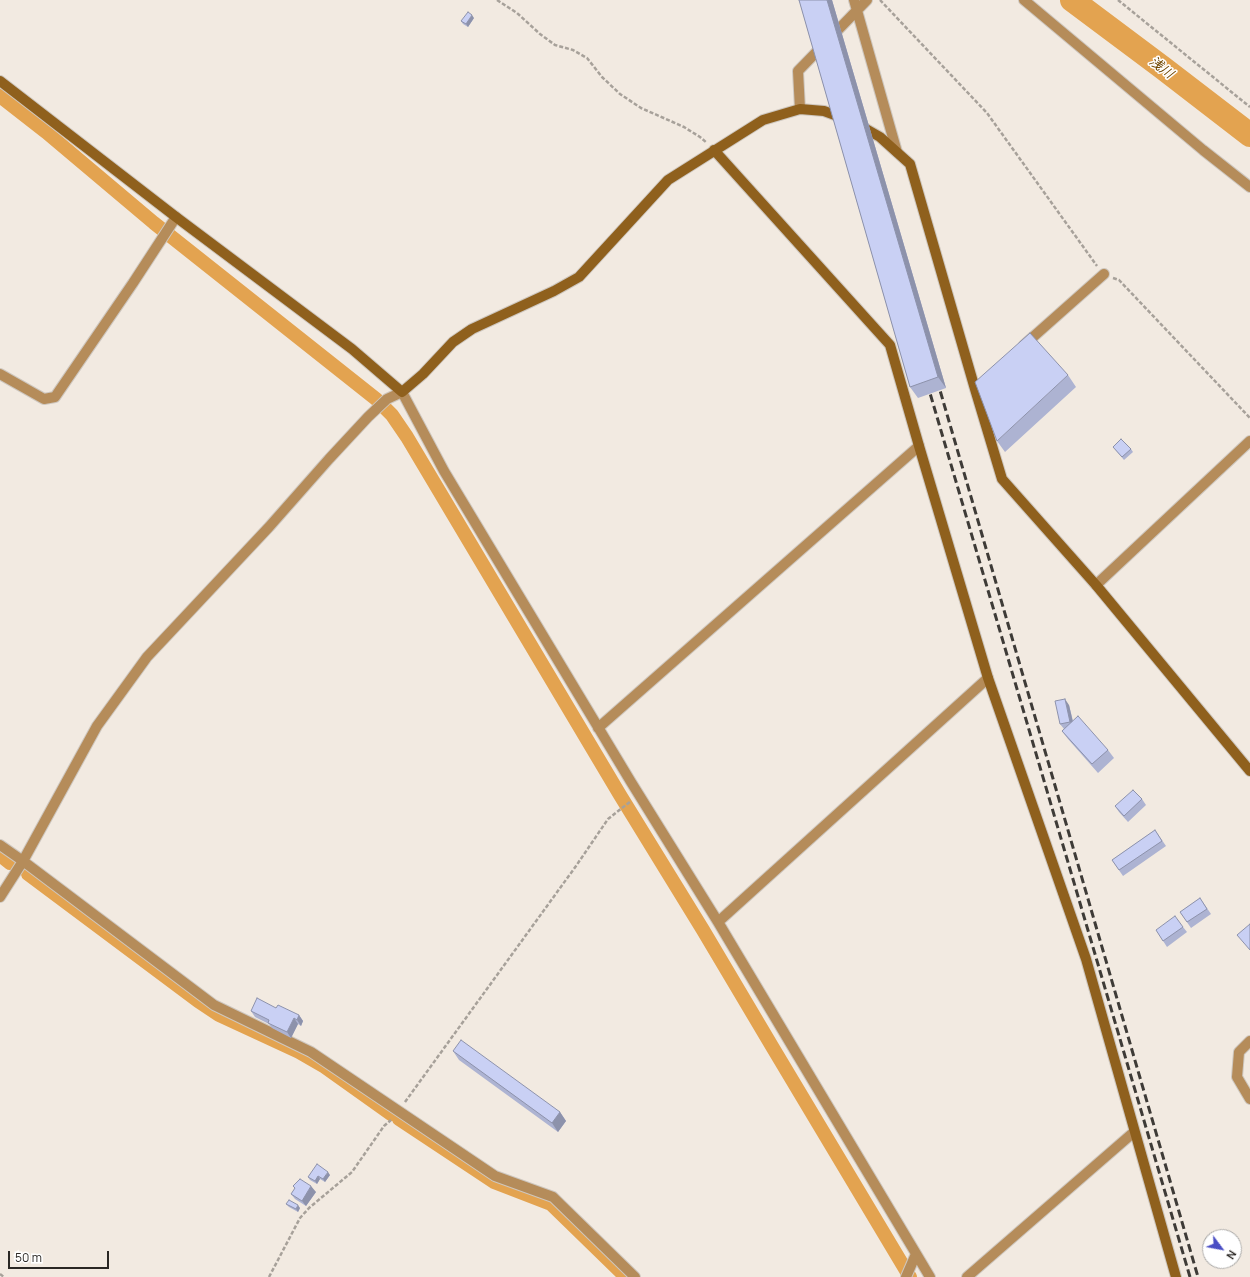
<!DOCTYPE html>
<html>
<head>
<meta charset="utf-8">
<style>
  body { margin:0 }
  #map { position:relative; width:1250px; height:1277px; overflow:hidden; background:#f2eae1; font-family:Manrope,sans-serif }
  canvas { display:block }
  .north { position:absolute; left:1202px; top:1229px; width:40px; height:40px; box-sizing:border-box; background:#fff; border:1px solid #aaa9a7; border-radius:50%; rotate:122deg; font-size:11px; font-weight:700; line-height:16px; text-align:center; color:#2a2724 }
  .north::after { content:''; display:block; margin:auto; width:14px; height:18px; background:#4a4ec4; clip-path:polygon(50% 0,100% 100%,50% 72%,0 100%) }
  .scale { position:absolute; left:8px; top:1251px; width:101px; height:18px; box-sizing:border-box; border:2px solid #2a2724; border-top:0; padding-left:5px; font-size:12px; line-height:14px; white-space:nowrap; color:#2a2724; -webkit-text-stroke:3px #fff; paint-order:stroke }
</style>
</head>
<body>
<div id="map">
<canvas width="1250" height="1277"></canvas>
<div class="north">N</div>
<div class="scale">50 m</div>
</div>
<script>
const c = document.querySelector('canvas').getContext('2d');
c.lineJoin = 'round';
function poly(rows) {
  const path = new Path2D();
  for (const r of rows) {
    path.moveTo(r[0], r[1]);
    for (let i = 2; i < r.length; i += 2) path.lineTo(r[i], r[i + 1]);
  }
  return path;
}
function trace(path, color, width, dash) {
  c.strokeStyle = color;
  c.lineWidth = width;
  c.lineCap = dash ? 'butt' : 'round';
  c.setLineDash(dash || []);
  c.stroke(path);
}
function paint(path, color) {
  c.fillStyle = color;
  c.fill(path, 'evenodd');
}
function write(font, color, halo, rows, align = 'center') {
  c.font = font + ' Manrope,"Noto Sans JP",sans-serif';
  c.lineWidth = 3;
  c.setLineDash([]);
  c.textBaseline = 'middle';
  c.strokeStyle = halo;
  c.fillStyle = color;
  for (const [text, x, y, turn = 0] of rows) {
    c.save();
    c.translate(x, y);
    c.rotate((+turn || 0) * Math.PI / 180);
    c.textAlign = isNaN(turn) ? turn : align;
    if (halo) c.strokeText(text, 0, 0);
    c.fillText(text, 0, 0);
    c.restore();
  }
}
trace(poly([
  [0,96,46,132,154,223,376,399,392,415,407,437,620,795,703,930,773,1048,910,1277],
  [0,855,10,863],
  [28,874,198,1001,219,1015,299,1052,325,1067,391,1114],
  [399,1119,494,1182,551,1204,626,1277]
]), '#e3a350', 14);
trace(poly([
  [1072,0,1163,68,1250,135]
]), '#e3a350', 24);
const street = poly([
  [854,0,897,152],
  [1024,0,1203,150,1250,187],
  [800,109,798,71,867,0],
  [1024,345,1104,274],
  [0,374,44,399,55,397,133,283,176,217],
  [1096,585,1250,441],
  [598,728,919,446],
  [0,845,23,861,214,1005,311,1052,495,1176,553,1197,635,1277],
  [0,897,23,861,97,726,147,657,269,527,329,459,368,417,387,399,402,392,444,471,631,782,718,922,930,1277],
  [718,922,988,678],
  [1250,1041,1239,1052,1237,1077,1250,1099],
  [906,1277,916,1254],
  [967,1277,1134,1132]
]);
const secondary = poly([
  [0,81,176,217,352,349,402,392,423,374,453,342,472,329,554,291,579,277,668,180,763,120,800,109,824,111,843,118],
  [859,125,880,137,910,164,975,389,1002,479,1096,585,1250,771],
  [714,150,890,345,919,446,988,678,1086,959,1176,1277]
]);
trace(street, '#cec7bf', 12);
trace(secondary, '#cec7bf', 12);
trace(poly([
  [497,0,517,13,540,34,555,45,573,50,587,58,602,77,620,94,641,108,684,127,700,137,707,143],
  [880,0,987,113,1097,266],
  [1118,0,1250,107],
  [1113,278,1119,280,1250,418],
  [405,1102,576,866,608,819,631,801],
  [0,1274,4,1277],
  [269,1277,300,1218,309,1208,352,1172,384,1126,391,1120]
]), '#a7a19a', 2.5, [4, 2]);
trace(street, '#b58c5a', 10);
trace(secondary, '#8f601d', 10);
trace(poly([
  [937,380,1198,1277],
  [927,383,1190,1277]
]), '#3e3b37', 3, [8, 4]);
paint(poly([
  [799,0,832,0,946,388,918,398,910,387],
  [474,18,468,27,463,24,461,21],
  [1068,375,1076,387,1005,452,997,441],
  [1113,447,1131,449,1133,452,1124,460],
  [1069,705,1073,721,1108,750,1114,758,1098,773,1068,739,1062,731,1064,729,1060,724],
  [1142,799,1146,805,1128,822,1119,812,1115,806],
  [1155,830,1166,846,1123,876,1112,860],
  [1200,898,1211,914,1191,928,1180,912],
  [1183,927,1187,932,1167,947,1156,930],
  [276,1008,299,1015,303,1021,301,1026,298,1024,291,1038,272,1028,269,1024,255,1017,251,1011],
  [453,1051,560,1112,566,1121,558,1132,459,1060],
  [330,1175,325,1182,320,1179,317,1184,310,1180,308,1177],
  [293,1186,316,1192,306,1206,295,1199,291,1194,295,1189],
  [286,1204,300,1208,298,1212,289,1207]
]), '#adb3d2');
paint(poly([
  [827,0,832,0,946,388,938,377],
  [472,15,474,18,468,27,466,24],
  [1065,699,1069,705,1074,727,1070,722],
  [299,1015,303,1021,301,1026,297,1020],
  [294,1018,298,1024,291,1038,287,1032],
  [560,1112,566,1121,558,1132,552,1123],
  [328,1172,330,1175,325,1182,323,1179],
  [318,1176,320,1179,317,1184,315,1181],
  [311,1186,316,1192,306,1206,302,1201],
  [298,1205,300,1208,298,1212,296,1209]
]), '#8d92ab');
const building = poly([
  [799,0,827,0,938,377,910,387,799,0],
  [468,12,472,15,466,24,461,21,468,12],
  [1030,333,1068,375,997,441,975,382,1030,333],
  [1121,439,1131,449,1122,457,1113,447,1121,439],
  [1065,699,1070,722,1060,724,1055,701,1065,699],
  [1078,716,1108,750,1092,764,1062,731,1078,716],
  [1133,790,1142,799,1124,816,1115,806,1133,790],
  [1155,830,1162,841,1119,870,1112,860,1155,830],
  [1200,898,1207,909,1187,922,1180,912,1200,898],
  [1175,916,1183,927,1163,941,1156,930,1175,916],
  [1250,924,1250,950,1237,935,1250,924],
  [257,998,276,1008,278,1005,299,1015,297,1020,294,1018,287,1032,268,1023,269,1020,251,1011,257,998],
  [461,1040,560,1112,552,1123,453,1051,461,1040],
  [317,1164,328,1172,323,1179,318,1176,315,1181,308,1177,317,1164],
  [300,1179,311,1186,302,1201,291,1194,295,1188,293,1186,300,1179],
  [289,1200,298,1205,296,1209,286,1204,289,1200]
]);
paint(building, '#c9d0f4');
trace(building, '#8d92ab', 1);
write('italic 13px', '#6f4600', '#fff', [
  ["浅川",1161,68,37]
]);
</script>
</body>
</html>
